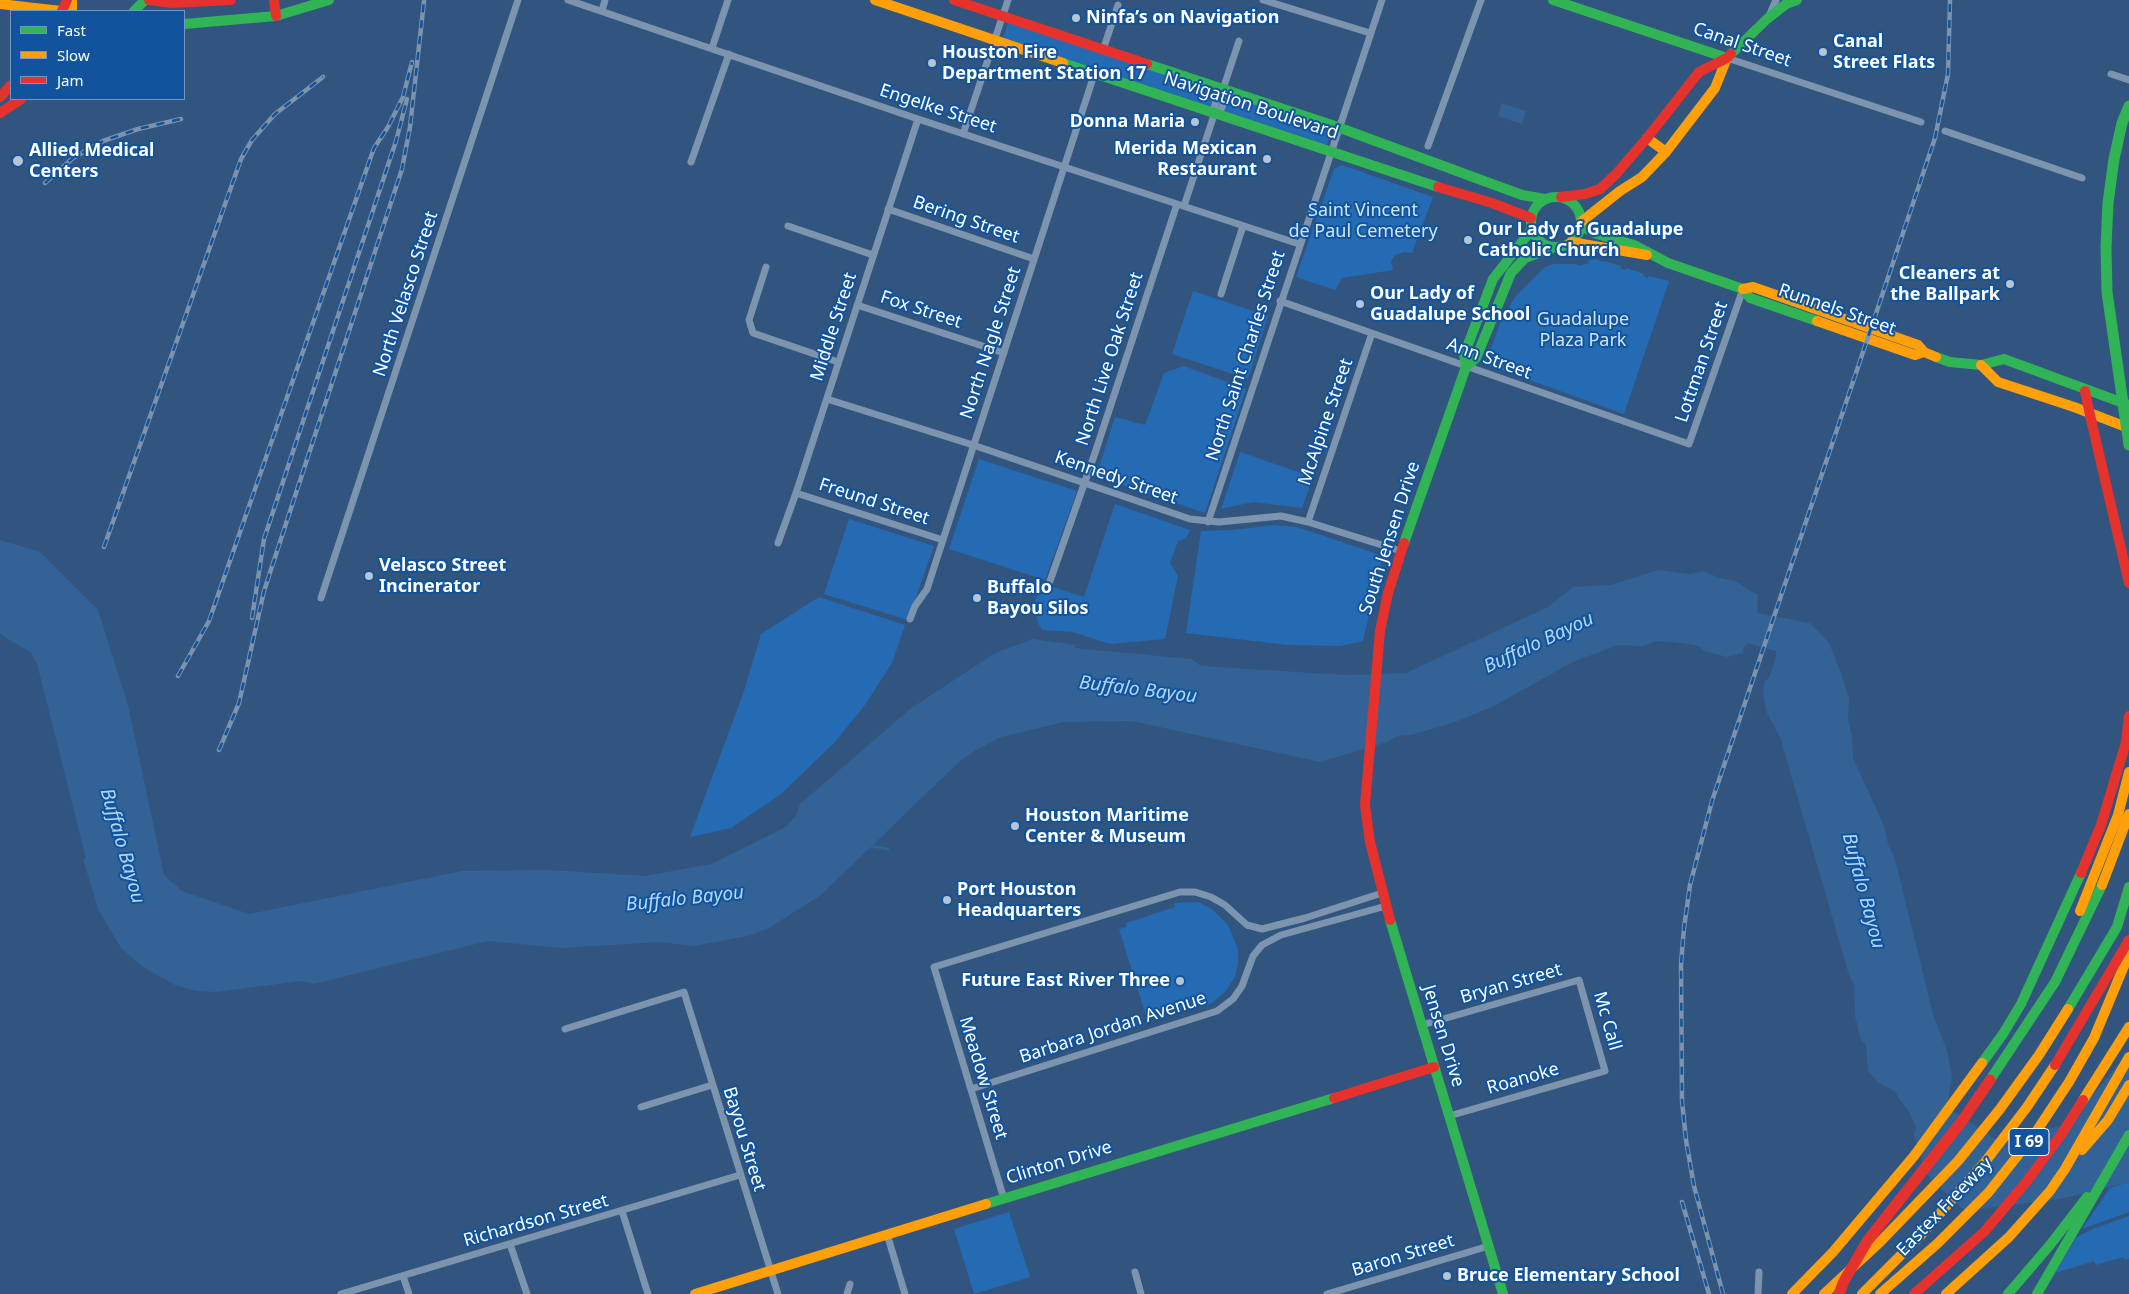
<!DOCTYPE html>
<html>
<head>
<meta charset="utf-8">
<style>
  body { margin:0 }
  #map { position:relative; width:2129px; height:1294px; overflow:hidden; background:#31557e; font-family:"Noto Sans",sans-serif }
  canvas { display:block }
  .legend { position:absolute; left:10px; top:10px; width:175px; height:90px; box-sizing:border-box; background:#11549d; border:1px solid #7098c4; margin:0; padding:6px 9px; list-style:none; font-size:15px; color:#fff }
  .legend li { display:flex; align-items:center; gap:10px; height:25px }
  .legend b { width:25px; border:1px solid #7098c4 }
</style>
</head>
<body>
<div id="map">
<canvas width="2129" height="1294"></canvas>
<ul class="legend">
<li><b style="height:6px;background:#30b455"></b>Fast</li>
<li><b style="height:6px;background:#ff9f0a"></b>Slow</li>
<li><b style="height:6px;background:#e5322d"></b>Jam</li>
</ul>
</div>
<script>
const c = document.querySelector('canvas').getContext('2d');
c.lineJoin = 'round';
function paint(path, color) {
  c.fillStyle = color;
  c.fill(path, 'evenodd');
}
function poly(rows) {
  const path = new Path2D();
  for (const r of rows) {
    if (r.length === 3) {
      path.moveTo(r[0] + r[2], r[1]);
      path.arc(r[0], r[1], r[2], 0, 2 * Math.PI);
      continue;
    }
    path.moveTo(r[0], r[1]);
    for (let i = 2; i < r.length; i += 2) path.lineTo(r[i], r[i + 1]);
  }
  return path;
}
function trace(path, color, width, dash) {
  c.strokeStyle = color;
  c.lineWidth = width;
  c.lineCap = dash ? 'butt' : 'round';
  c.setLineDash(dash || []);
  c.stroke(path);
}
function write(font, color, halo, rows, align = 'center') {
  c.font = font + ' "Noto Sans",sans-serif';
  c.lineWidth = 4;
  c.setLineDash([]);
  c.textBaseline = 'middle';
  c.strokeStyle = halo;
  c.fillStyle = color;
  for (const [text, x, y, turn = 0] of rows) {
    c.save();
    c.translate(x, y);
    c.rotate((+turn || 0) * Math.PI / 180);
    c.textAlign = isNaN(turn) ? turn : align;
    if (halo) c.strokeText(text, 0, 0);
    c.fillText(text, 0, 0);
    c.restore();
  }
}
paint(poly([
  [1008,23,1332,129,1327,145,1003,38],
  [1342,165,1433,197,1412,253,1404,252,1395,255,1391,261,1393,270,1342,278,1335,290,1296,277,1334,169],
  [1596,259,1603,262,1604,261,1621,266,1620,268,1625,270,1626,268,1644,274,1643,276,1648,278,1649,276,1669,281,1624,414,1485,364,1501,321,1515,297,1545,267,1554,264,1577,264,1578,266,1589,263,1588,261],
  [1193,291,1268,316,1248,379,1172,354],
  [1184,366,1246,389,1205,513,1096,476,1115,417,1145,425,1164,373],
  [1240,452,1313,477,1302,508,1253,502,1221,509],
  [979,459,1077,491,1045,580,949,549],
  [1115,504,1190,530,1186,538,1178,541,1170,563,1178,576,1165,639,1110,644,1073,632,1042,630,1038,623,1036,612,1035,601,1037,596,1046,585,1084,597],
  [849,519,934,546,908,620,824,594],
  [1273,525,1296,527,1315,533,1383,556,1363,641,1340,646,1288,645,1186,633,1201,531,1233,530],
  [819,597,905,625,892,663,865,705,834,743,781,794,731,828,690,837,744,691,761,634],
  [1190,902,1200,903,1212,909,1228,925,1238,949,1238,964,1235,977,1225,992,1212,1003,1207,1005,1206,1001,1147,1019,1119,929,1127,927,1126,923,1175,907,1174,903],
  [2129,1182,2129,1212,2082,1229,2110,1188],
  [1009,1212,1030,1277,974,1294,954,1229],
  [2129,1216,2129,1259,2125,1260,2123,1257,2096,1265,2094,1261,2055,1273,2077,1237,2093,1229]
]), '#256bb3');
paint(poly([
  [1502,103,1526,111,1522,124,1498,116],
  [0,540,40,552,98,610,128,705,164,875,182,891,249,914,462,871,550,870,645,876,711,864,786,827,796,815,800,804,910,709,995,653,1033,639,1076,645,1075,648,1191,659,1201,666,1346,675,1406,673,1548,607,1573,587,1611,585,1658,570,1690,574,1704,571,1719,578,1735,581,1758,595,1757,613,1810,623,1829,643,1842,676,1849,699,1848,718,1852,736,1853,758,1885,828,1888,844,1895,859,1934,1018,1947,1050,1952,1076,1947,1107,1995,1139,2067,1125,2129,1052,2129,1182,2060,1199,1965,1211,1926,1174,1914,1135,1916,1127,1909,1112,1894,1091,1879,1083,1868,1071,1866,1044,1861,1040,1855,1016,1854,985,1849,975,1780,737,1766,711,1763,691,1765,681,1769,678,1776,658,1776,651,1748,643,1743,649,1743,653,1727,657,1708,652,1695,645,1672,642,1657,641,1643,646,1618,645,1573,662,1492,707,1455,722,1411,735,1397,736,1387,742,1320,762,1132,721,1064,722,1001,737,976,750,961,760,821,895,769,928,748,936,694,946,660,942,562,948,488,941,314,984,302,981,216,992,196,991,175,985,143,967,121,948,98,909,83,859,86,858,37,664,31,653,0,634]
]), '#336296');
trace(poly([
  [870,846,888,849]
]), '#336296', 2.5);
trace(poly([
  [568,0,918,119,1299,244],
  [1263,0,1370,33],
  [602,11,605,0],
  [1769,16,1776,0],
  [712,48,728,0],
  [1103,50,1118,5],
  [1727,58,1921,122],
  [2111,74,2129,80],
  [1215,112,1221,110,1226,95,1223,89],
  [1945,131,2082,178],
  [963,134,1008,0],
  [1428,146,1481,0],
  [691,162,729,54],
  [1184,206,1215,112,1214,108,1219,92,1223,89,1239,41],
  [888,209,1034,259],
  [788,226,873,255],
  [766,267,749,320,753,333,838,362],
  [1221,294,1243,226],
  [1280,301,1689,444,1743,289],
  [857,305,1004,353],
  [827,399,973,445,1190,519,1219,522,1281,516,1308,522,1401,551],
  [796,493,943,540],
  [1208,522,1382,0],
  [1308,522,1372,333],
  [778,543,796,493,918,119],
  [1050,581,1095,453,1177,204],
  [321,598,518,0],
  [910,619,915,606,927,589,1095,72],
  [1422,1025,1579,980,1605,1071,1449,1116],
  [565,1029,684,992,778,1294],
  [971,1089,1217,1011,1233,999,1242,986,1253,956,1262,945,1281,935,1386,906],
  [641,1107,712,1085],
  [1004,1199,934,967,1180,892,1195,892,1211,897,1225,905,1247,925,1262,929,1305,918,1382,893],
  [622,1211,648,1294],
  [887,1234,905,1294],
  [510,1244,527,1294],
  [1135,1272,1141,1294],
  [403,1276,409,1294],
  [341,1294,740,1175],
  [847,1294,850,1284],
  [1327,1294,1489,1246],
  [1758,1294,1759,1272]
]), '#7c94ae', 7);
trace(poly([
  [1553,0,1727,58],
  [134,11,145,0],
  [184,24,276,16,329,0],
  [1731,54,1767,19,1786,4,1797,0],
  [1063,63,1438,187],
  [1147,64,1332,125,1522,195,1545,199],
  [1556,222,25],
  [1581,226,1597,234,1634,245,1668,263,1743,289,1750,298,1817,321],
  [1936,357,1950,362,1981,365,2004,359,2129,405],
  [1466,367,1464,355,1493,279,1532,229],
  [1404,543,1466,367,1476,358,1511,273,1525,258,1555,247],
  [1390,920,1503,1294],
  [2068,1009,2117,927,2129,887],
  [1982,1063,2003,1034,2021,1004,2081,873],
  [1990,1080,2055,982,2102,885],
  [986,1204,1334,1098],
  [2008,1294,2050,1245,2087,1197],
  [2037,1294,2129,1135]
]), '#30b455', 10);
trace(poly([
  [72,0,72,11],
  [875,0,1063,63],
  [0,4,61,11],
  [1647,138,1666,152],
  [1581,222,1620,191,1642,177,1666,152,1715,88,1727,58],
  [1571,242,1647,255],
  [1743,289,1753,287,1918,345,1924,352,1936,357],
  [1817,321,1915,355,1924,352],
  [1981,365,1998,382,2074,407,2129,428],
  [2102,885,2129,814],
  [2080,911,2118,815,2129,772],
  [2083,1100,2129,1027],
  [2082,1150,2108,1120,2129,1085],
  [695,1294,986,1204],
  [1792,1294,1833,1252,1914,1156,1982,1063],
  [1824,1294,1880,1242,1958,1161,2000,1109,2039,1055,2068,1009],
  [1862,1294,1921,1235,1985,1162,2027,1107,2055,1065],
  [1880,1294,1938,1243,1988,1193,2034,1135,2069,1082,2094,1038,2129,954],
  [1946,1294,2009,1237,2050,1191,2065,1169,2129,1057]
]), '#ff9f0a', 10);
trace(poly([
  [149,0,172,3,231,0],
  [274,0,276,16],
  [954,0,1147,64],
  [62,11,67,0],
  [0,97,11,85],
  [0,113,21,99],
  [1438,187,1492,203,1531,218],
  [1561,197,1585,194,1600,189,1617,173,1647,138,1699,72,1727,58,1731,54],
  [2085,391,2090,415],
  [2090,415,2129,583],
  [2081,873,2101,825,2126,742,2129,716],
  [1390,920,1370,842,1365,805,1380,631,1388,593,1404,543],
  [2055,1065,2129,940],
  [1334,1098,1434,1067],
  [1914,1294,1985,1231,2027,1181,2061,1135,2083,1100]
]), '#e5322d', 10);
const rail = poly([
  [45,183,73,158,103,141,138,129,181,119],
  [104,547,241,159,252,140,275,114,323,77],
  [252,618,264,539,396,141,407,99],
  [178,676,209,621,374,148,388,127,403,97,412,62],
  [219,750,239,703,264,591,402,169,410,127,424,1],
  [1682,1202,1709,1294],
  [1723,1294,1694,1186,1686,1140,1682,1101,1681,964,1684,928,1690,885,1712,801,1935,138,1948,74,1950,0]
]);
trace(rail, '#7c93ae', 4.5);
trace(rail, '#11549d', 2.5, [8]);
trace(poly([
  [2129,106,2122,123,2114,159,2108,203,2106,247,2107,292,2129,445]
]), '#30b455', 11);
trace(poly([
  [1839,1294,1844,1281,1868,1240,1962,1121,1990,1080]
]), '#e5322d', 11);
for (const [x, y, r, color] of [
  [1076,18,5,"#b7c4d2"],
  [1823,52,5,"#b7c4d2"],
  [932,63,5,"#b7c4d2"],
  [1195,122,5,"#b7c4d2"],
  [1267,159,5,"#b7c4d2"],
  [18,161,6,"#b7c4d2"],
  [1468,240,5,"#b7c4d2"],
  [2010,284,5,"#b7c4d2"],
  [1360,304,5,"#b7c4d2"],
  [369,576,5,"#b7c4d2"],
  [977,598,5,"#b7c4d2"],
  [1015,826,5,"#b7c4d2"],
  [947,900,5,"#b7c4d2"],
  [1180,981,5,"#b7c4d2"],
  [1447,1276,5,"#b7c4d2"]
]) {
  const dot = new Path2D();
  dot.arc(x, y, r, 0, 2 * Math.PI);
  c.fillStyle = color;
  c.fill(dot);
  trace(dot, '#11549d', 2);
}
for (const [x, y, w] of [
  [2029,1142,40]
]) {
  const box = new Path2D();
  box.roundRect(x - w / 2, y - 13.5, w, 27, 4);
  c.fillStyle = '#11549d';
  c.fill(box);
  trace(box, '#fff', 1);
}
write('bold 16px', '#fff', null, [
  ["I 69",2029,1142]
]);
write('bold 18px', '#fff', '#11549d', [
  ["Ninfa’s on Navigation",1086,18],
  ["Canal",1833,42],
  ["Street Flats",1833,63],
  ["Houston Fire",942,53],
  ["Department Station 17",942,74],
  ["Donna Maria",1185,122,"right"],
  ["Merida Mexican",1257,149,"right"],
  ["Restaurant",1257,170,"right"],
  ["Allied Medical",29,151],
  ["Centers",29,172],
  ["Our Lady of Guadalupe",1478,230],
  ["Catholic Church",1478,251],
  ["Cleaners at",2000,274,"right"],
  ["the Ballpark",2000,295,"right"],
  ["Our Lady of",1370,294],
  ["Guadalupe School",1370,315],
  ["Velasco Street",379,566],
  ["Incinerator",379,587],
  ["Buffalo",987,588],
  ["Bayou Silos",987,609],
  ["Houston Maritime",1025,816],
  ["Center & Museum",1025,837],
  ["Port Houston",957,890],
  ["Headquarters",957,911],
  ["Future East River Three",1170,981,"right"],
  ["Bruce Elementary School",1457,1276]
], 'left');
write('18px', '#fff', '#11549d', [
  ["Canal Street",1742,45,19],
  ["Navigation Boulevard",1251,106,18],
  ["Engelke Street",938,109,18],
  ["Bering Street",966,220,19],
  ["North Velasco Street",406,294,-72],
  ["Fox Street",921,310,18],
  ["Runnels Street",1837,310,19],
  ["Middle Street",834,327,-72],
  ["North Nagle Street",991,343,-72],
  ["North Saint Charles Street",1246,356,-72],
  ["North Live Oak Street",1110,359,-72],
  ["Ann Street",1489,359,20],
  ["Lottman Street",1702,362,-71],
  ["McAlpine Street",1326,422,-71],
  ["Kennedy Street",1116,478,19],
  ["Freund Street",874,502,18],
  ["South Jensen Drive",1390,538,-72],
  ["Bryan Street",1511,984,-16],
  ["Mc Call",1607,1021,74],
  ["Barbara Jordan Avenue",1113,1028,-18],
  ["Jensen Drive",1443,1036,73],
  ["Meadow Street",983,1078,73],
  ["Roanoke",1523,1079,-16],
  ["Bayou Street",744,1139,73],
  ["Clinton Drive",1059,1163,-17],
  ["Eastex Freeway",1945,1207,-46],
  ["Richardson Street",536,1221,-16],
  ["Baron Street",1403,1256,-17]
]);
write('18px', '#cfe6fe', '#11549d', [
  ["Saint Vincent",1363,211],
  ["de Paul Cemetery",1363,232],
  ["Guadalupe",1583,320],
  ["Plaza Park",1583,341]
]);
write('italic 19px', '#b3d7fb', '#11549d', [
  ["Buffalo Bayou",1539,643,-25],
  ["Buffalo Bayou",1138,690,7],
  ["Buffalo Bayou",122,846,74],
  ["Buffalo Bayou",1863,891,75],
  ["Buffalo Bayou",685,899,-6]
]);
</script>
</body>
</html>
